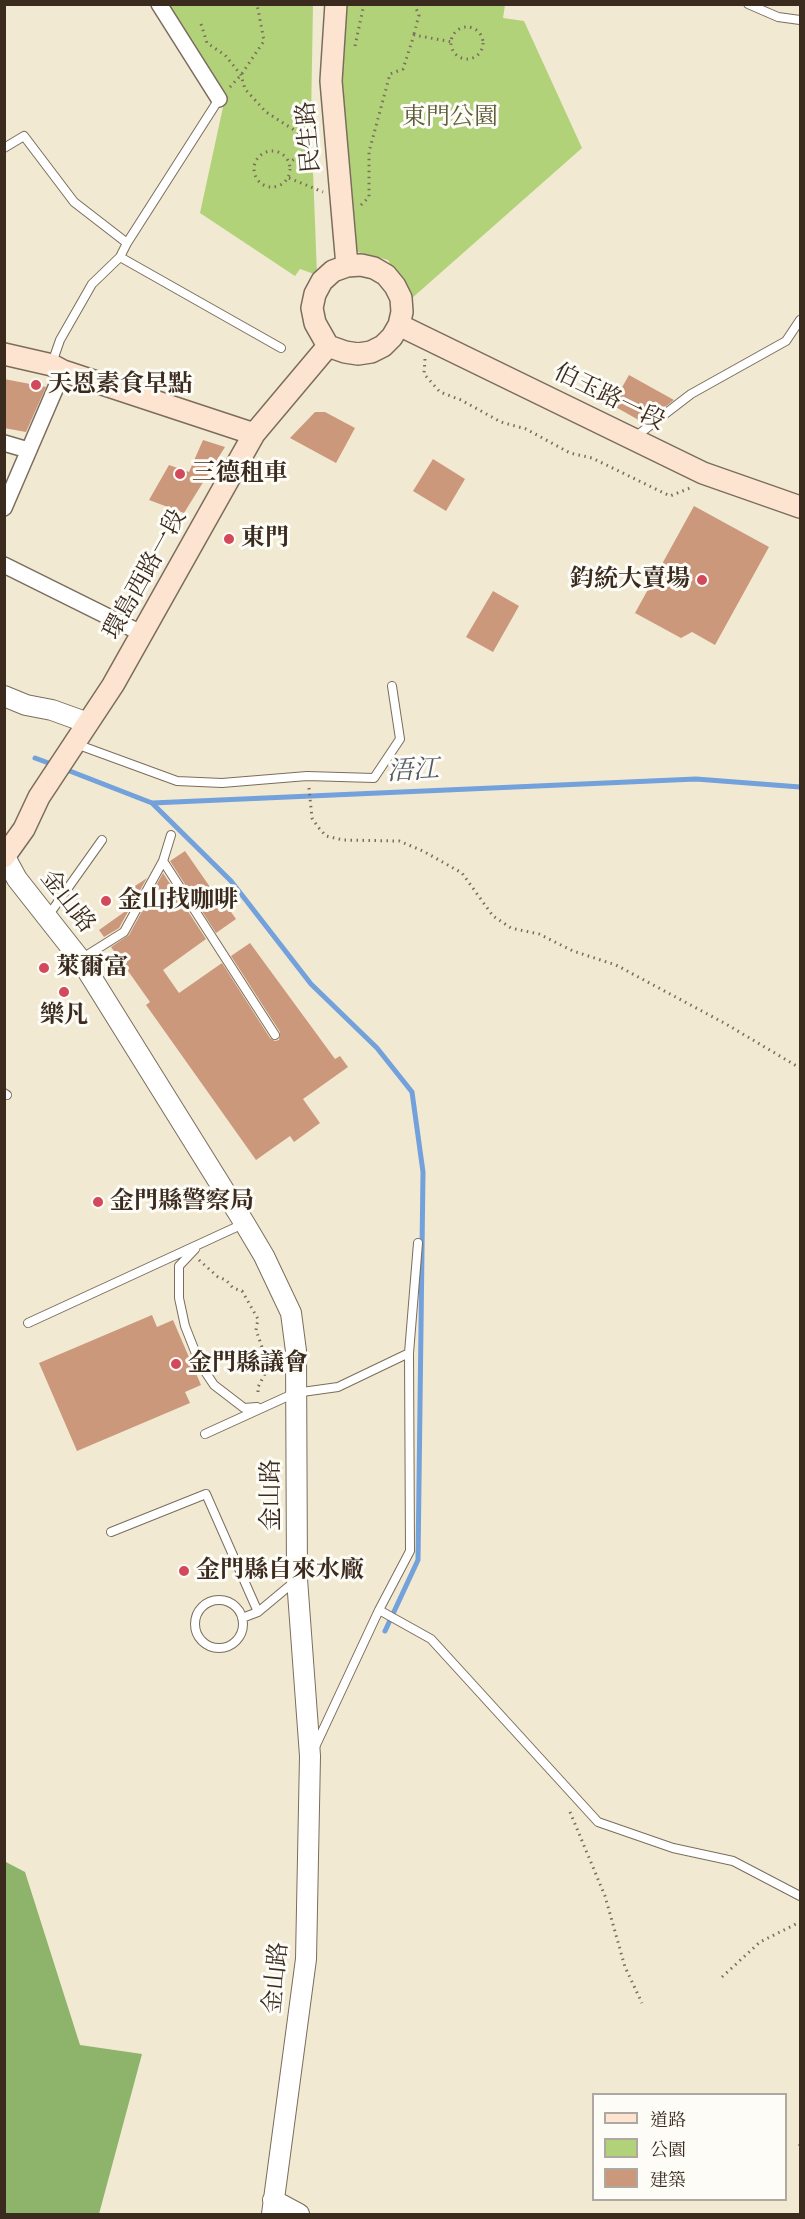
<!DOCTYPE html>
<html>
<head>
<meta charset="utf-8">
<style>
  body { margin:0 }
  #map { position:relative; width:805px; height:2219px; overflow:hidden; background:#f1e9d1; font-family:"Libre Bodoni","Noto Serif TC",serif }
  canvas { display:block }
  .frame { position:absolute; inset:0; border:6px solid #3b2a1e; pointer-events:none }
  .legend { position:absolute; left:592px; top:2093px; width:195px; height:108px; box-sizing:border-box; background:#fdfcf7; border:2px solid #afa8a0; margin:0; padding:8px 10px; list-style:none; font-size:18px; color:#3b2a1e }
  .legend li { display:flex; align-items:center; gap:12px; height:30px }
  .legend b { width:30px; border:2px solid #afa8a0 }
</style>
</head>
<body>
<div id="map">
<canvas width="805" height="2219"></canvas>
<div class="frame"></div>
<ul class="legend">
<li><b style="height:8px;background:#fde4d0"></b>道路</li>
<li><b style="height:16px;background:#b2d27a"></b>公園</li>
<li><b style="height:16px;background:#cc987c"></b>建築</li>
</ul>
</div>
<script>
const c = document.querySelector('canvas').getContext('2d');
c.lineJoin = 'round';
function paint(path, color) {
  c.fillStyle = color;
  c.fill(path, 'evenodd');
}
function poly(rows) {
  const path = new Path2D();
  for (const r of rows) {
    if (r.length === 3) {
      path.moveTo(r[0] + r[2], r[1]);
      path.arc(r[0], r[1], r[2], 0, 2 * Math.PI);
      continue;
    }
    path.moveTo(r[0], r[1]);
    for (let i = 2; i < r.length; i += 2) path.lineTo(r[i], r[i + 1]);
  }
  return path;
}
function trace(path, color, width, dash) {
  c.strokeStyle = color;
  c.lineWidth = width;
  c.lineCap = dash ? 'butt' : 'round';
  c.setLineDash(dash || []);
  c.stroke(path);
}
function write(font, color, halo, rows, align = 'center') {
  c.font = font + ' "Libre Bodoni","Noto Serif TC",serif';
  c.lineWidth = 6;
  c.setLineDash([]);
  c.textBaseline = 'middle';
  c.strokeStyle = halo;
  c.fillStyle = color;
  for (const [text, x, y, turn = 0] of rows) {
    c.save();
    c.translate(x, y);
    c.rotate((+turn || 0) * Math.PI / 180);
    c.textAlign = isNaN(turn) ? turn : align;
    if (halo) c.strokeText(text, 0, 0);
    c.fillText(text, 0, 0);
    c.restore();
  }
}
paint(poly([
  [168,5,313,5,311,119,317,275,300,269,295,276,200,213,225,98],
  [344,5,505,5,503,18,524,21,582,148,411,299,388,260,358,252,351,240,338,78]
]), '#b2d27a');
paint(poly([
  [4,1861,25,1872,80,2045,142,2054,99,2214,5,2214]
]), '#8db46a');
trace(poly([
  [35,758,54,765],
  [62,768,152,803,696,779,800,787],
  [152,803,231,881,311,984,377,1048,412,1092,423,1172,418,1560,385,1631]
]), '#73a1db', 5);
paint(poly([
  [629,375,674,400,644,423,612,405],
  [4,379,46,387,26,432,4,428],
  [315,412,325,412,355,428,336,463,290,438],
  [203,440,225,447,184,513,149,500,169,465,189,472],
  [433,459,465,479,446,511,413,491],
  [694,506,769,547,715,645,692,632,681,638,635,613],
  [493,591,519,606,493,652,466,637],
  [185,851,217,897,219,895,236,919,216,933,170,861],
  [163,873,206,939,163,970,179,993,222,963,270,1038,275,1041,279,1040,280,1032,231,956,250,943,335,1059,340,1056,348,1067,303,1099,320,1123,294,1142,290,1136,256,1160,146,1005,150,1002,111,947,129,935],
  [147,878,131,906,123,894],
  [130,908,119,928,104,937,99,930],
  [152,1315,157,1327,173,1320,201,1385,185,1392,190,1403,77,1451,39,1363]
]), '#cc987c');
const service = poly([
  [748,4,778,17,800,20],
  [4,148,24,136,74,202,127,243,120,257,92,284,60,340,52,363],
  [127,243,219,99],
  [120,257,281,348],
  [635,437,691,394,786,341,800,320],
  [76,744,177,781,222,783,307,776,374,778,400,739,392,686],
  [163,861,275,1035],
  [48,916,102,840],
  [81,959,124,932,163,861,171,835],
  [4,1093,7,1095],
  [195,1249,179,1266,179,1298,185,1326,200,1364,214,1385,244,1408,257,1407],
  [28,1323,243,1224],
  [205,1434,295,1393,338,1387,409,1353],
  [111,1532,206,1494,258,1612],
  [219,1624,24],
  [379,1610,431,1639,598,1822,673,1848,733,1861,800,1896],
  [242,1618,258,1612,294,1582],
  [315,1747,379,1610,410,1551,409,1353,418,1243]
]);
const minor = poly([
  [159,4,219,99],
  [4,443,28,450],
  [4,508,63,371],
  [4,565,143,634]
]);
const tertiary = poly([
  [4,696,26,705,52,710,88,723],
  [5,857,17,879,80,959,245,1224,264,1256,291,1313,296,1351,297,1579,310,1756,306,1959,272,2214],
  [273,2200,299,2214]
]);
const secondary = poly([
  [336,4,331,81,347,266],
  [361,265,374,268,386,275,395,286,401,298,402,312,399,325,392,337,383,346,371,352,358,354,345,352,328,346,315,323,312,308,315,294,322,281,333,271,347,266,361,265],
  [399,325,703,473,800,507],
  [4,354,52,365,63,371,254,434],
  [4,857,24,829,39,797,113,685,254,434,328,346]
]);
trace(service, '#7b6d5d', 10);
trace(minor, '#7b6d5d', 18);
trace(tertiary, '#7b6d5d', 22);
trace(secondary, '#7b6d5d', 24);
trace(poly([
  [414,4,419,15,414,34],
  [201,24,207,43,225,55,241,75,245,89,266,112,305,137,299,157,289,162],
  [467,43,16],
  [355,46,364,4],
  [230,87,241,75,264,41,257,4],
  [272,169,18],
  [289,178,323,192],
  [361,205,369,197,369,152,390,74,403,69,414,35,452,42],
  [425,359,424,374,440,392,461,400,501,422,526,429,570,453,592,458,670,496,690,488],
  [309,788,312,818,318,827,326,836,343,840,399,841,423,851,462,873,493,916,511,928,539,934,573,951,616,965,726,1024,800,1068],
  [199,1260,218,1277,226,1280,233,1288,242,1291,258,1319,256,1330,262,1347,261,1356,266,1372,258,1387,258,1395],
  [570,1812,605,1896,625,1967,642,2003],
  [722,1977,760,1942,800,1922],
  [799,2144,800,2145]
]), '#7b6d5d', 3, [1.5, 4.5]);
trace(service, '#fff', 8);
trace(minor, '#fff', 15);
trace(tertiary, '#fff', 20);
trace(secondary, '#fde4d0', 21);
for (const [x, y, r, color] of [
  [36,385,6,"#d1495b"],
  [180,474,6,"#d1495b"],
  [229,539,6,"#d1495b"],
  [702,580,6,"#d1495b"],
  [106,901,6,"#d1495b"],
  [44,968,6,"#d1495b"],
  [64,992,6,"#d1495b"],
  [98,1202,6,"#d1495b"],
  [176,1364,6,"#d1495b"],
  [184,1571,6,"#d1495b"]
]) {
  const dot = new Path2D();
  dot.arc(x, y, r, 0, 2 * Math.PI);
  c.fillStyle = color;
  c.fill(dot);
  trace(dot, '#fdfcf7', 2);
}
write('24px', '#5f5c3a', '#fdfcf7', [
  ["東門公園",450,118]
]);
write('24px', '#3b2a1e', '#fdfcf7', [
  ["民生路",310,137,-95],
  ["伯玉路一段",609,398,26],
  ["環島西路一段",146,575,-61],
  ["金山路",67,902,52],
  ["金山路",272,1495,-90],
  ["金山路",277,1978,-84]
]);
write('bold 24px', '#3b2a1e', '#fdfcf7', [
  ["天恩素食早點",48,385],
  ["三德租車",192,474],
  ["東門",241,539],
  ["鈞統大賣場",690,580,"right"],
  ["金山找咖啡",118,901],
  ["萊爾富",56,968],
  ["樂凡",64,1016,"center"],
  ["金門縣警察局",110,1202],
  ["金門縣議會",188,1364],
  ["金門縣自來水廠",196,1571]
], 'left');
write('italic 26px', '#515a6a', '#fdfcf7', [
  ["浯江",413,772,-3]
]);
</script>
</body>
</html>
